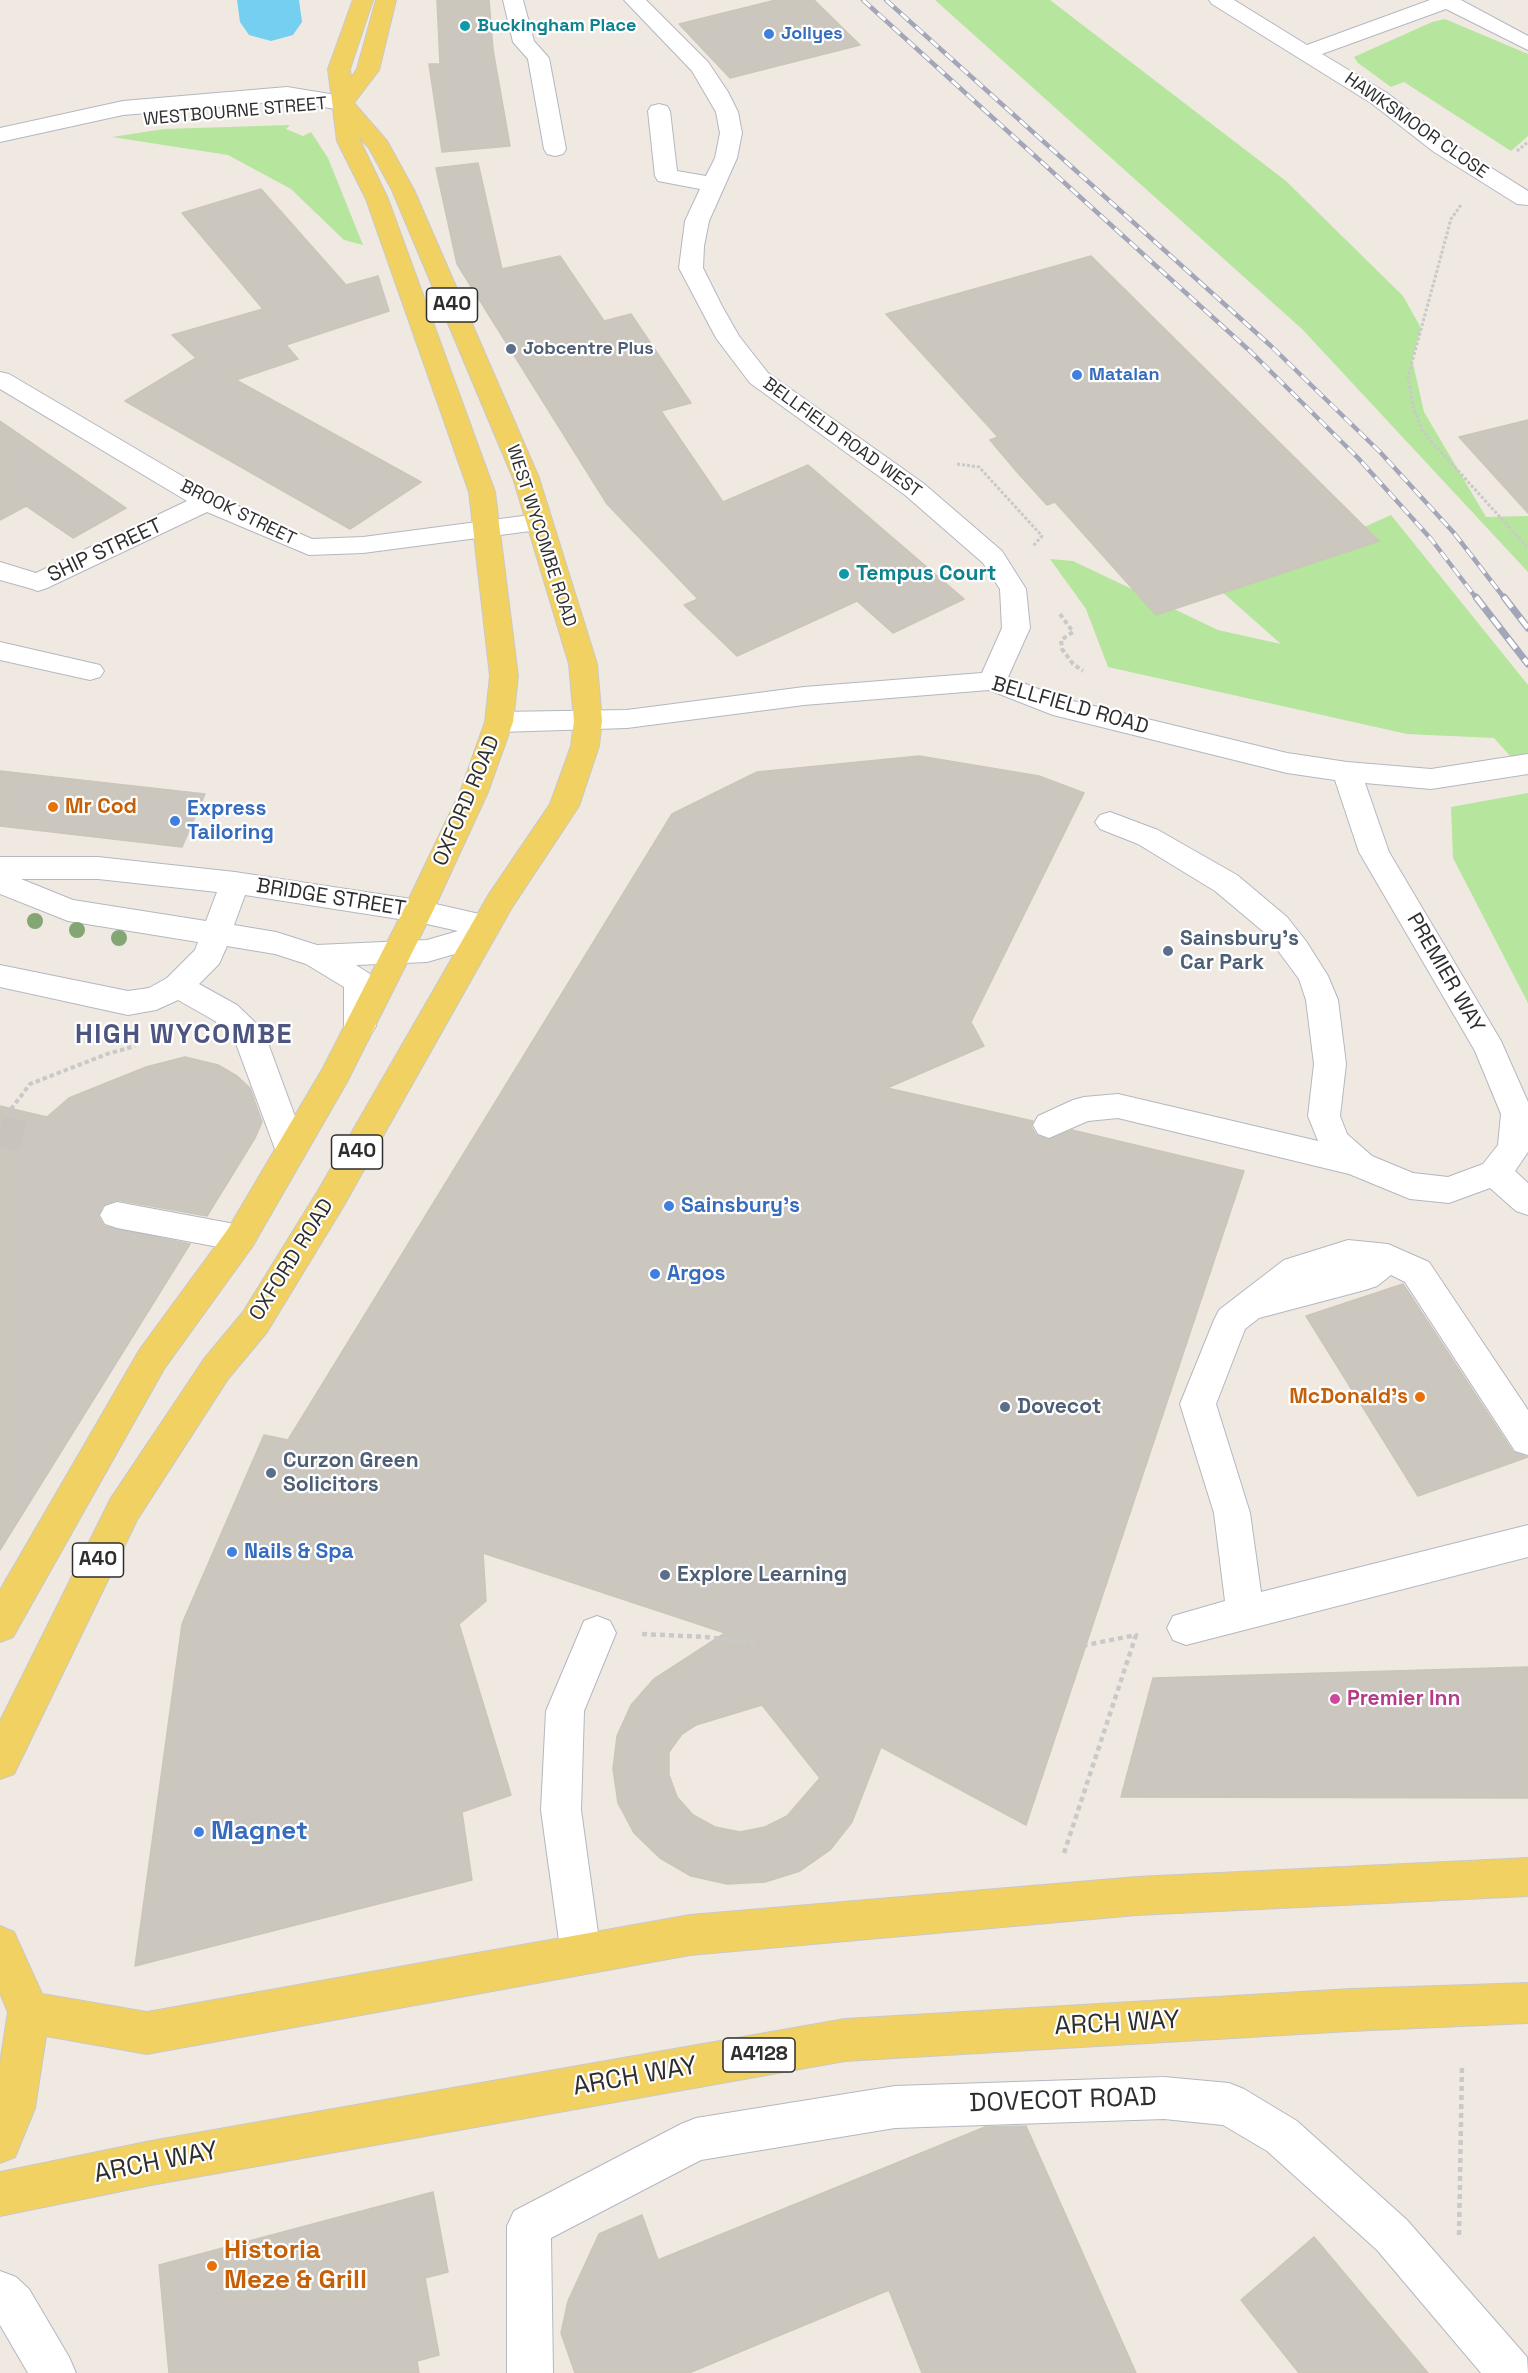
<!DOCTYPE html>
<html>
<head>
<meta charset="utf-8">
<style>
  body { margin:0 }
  canvas { display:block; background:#efe9e1 }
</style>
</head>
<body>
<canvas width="1528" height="2373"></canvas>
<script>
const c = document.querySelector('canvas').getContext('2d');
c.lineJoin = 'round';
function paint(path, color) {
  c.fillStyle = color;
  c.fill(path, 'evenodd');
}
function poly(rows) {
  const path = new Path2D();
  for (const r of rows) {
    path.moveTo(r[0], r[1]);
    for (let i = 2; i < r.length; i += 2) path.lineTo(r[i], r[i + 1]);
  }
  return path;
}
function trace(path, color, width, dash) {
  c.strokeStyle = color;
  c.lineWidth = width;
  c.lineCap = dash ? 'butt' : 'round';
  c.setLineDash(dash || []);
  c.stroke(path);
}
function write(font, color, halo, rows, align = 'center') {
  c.font = font + ' "Space Grotesk",sans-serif';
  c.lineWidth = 4.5;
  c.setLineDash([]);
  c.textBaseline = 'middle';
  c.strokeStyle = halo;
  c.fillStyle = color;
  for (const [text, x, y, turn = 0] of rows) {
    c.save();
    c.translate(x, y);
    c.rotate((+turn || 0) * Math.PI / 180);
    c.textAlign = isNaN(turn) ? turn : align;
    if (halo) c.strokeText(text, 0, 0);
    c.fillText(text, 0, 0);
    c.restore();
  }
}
paint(poly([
  [935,0,1050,0,1286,181,1403,296,1421,328,1412,359,1424,412,1486,517,1528,516,1528,572,1302,329],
  [1445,19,1528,54,1528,136,1511,151,1404,82,1391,87,1358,63,1354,57,1432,22],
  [290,125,286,129,303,136,311,132,328,158,363,245,344,240,291,189,228,155,112,137,164,129],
  [1391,515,1528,685,1528,776,1494,738,1407,734,1108,667,1086,609,1050,559,1073,561,1218,630,1281,644,1221,591],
  [1528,793,1528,1003,1453,858,1451,807]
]), '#b6e59e');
paint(poly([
  [237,0,299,0,302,22,293,35,271,41,249,35,240,22,237,0]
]), '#75cff0');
const building = poly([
  [437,0,489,0,493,50,510,146,442,152,429,64,440,64,437,0],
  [776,0,814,0,860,45,730,78,679,24,776,0],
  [478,163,502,269,560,256,604,321,631,314,691,403,661,411,723,502,808,465,964,599,893,633,857,601,737,656,684,605,698,599,607,504,457,264,436,168,478,163],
  [261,189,346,285,378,276,389,311,286,345,298,359,236,380,421,482,350,529,125,401,196,358,172,335,263,309,182,213,261,189],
  [1091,256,1379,541,1156,615,1055,502,1047,505,1017,472,990,440,998,437,886,314,1091,256],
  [1528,420,1528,513,1459,437,1528,420],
  [0,421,126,508,73,538,26,506,0,520,0,421],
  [919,756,1039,776,1084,793,971,1022,984,1046,887,1088,1033,1121,1031,1126,1036,1135,1048,1140,1072,1130,1244,1171,1026,1825,881,1747,852,1822,830,1850,800,1871,765,1882,727,1884,691,1876,660,1858,634,1833,618,1803,613,1769,617,1736,631,1705,654,1679,725,1633,483,1553,486,1601,459,1624,511,1795,462,1812,472,1880,135,1966,182,1624,264,1435,288,1440,672,814,757,772,919,756],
  [762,1705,820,1778,787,1816,765,1827,740,1832,715,1827,693,1815,677,1797,669,1775,669,1752,682,1734,696,1725,762,1705],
  [0,771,205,794,182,847,0,826,0,771],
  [185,1057,218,1065,237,1076,250,1088,262,1122,255,1138,207,1216,117,1200,103,1205,98,1216,104,1226,190,1244,0,1550,0,1106,47,1117,69,1098,146,1067,185,1057],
  [1403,1284,1513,1452,1528,1457,1418,1496,1306,1316,1403,1284],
  [1528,1667,1528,1798,1121,1797,1153,1678,1528,1667],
  [1026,2126,1136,2373,922,2373,889,2290,689,2373,575,2373,561,2333,568,2301,599,2234,642,2215,658,2260,985,2127,1026,2126],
  [433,2192,448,2272,425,2278,439,2355,417,2361,419,2373,169,2373,159,2265,433,2192],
  [1314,2237,1428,2373,1299,2373,1241,2300,1314,2237]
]);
paint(building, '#cbc7bf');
trace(building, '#cbc5ba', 1.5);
trace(poly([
  [0,1131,23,1136]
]), '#c8c4bd', 31, [31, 15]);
const minor = poly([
  [503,0,523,0,534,41,549,58,566,149,563,154,555,156,547,154,544,149,528,59,513,42,503,0],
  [624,0,646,0,708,62,728,92,738,112,742,133,737,158,709,221,704,246,703,268,722,306,739,336,768,373,923,483,1002,551,1026,589,1030,628,1008,677,1061,698,1287,753,1347,762,1431,769,1528,754,1528,774,1431,789,1365,783,1389,852,1501,1041,1528,1102,1528,1152,1515,1171,1528,1183,1528,1215,1516,1211,1490,1188,1449,1203,1410,1199,1349,1174,1118,1118,1088,1121,1049,1138,1038,1134,1033,1125,1038,1116,1073,1100,1084,1097,1118,1094,1318,1141,1308,1116,1314,1064,1306,1000,1299,979,1265,933,1215,891,1138,844,1100,829,1095,822,1100,815,1110,812,1158,830,1237,875,1287,917,1306,941,1328,976,1338,1000,1346,1064,1340,1116,1347,1134,1372,1156,1413,1173,1448,1177,1483,1164,1498,1145,1501,1114,1475,1051,1359,852,1335,780,1287,773,1053,715,989,690,804,705,627,728,499,732,489,729,485,722,489,715,499,712,627,710,804,687,982,673,1002,628,1000,589,983,563,905,495,750,383,716,338,679,268,685,221,700,189,658,181,655,176,648,111,651,106,659,104,667,106,670,111,677,171,706,176,715,158,720,133,716,112,692,71,624,0],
  [1209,0,1234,0,1307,45,1430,0,1461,0,1528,36,1528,50,1446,9,1322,54,1387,93,1450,142,1528,191,1528,205,1517,204,1434,152,1371,103,1212,4,1209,0],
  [287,87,342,96,350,98,353,103,350,108,342,110,287,101,123,115,0,142,0,128,123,101,287,87],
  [0,372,9,374,216,496,312,539,363,537,538,514,547,516,551,522,547,528,538,530,363,553,309,555,207,512,47,588,38,591,29,588,0,580,0,562,36,573,187,501,0,389,0,372],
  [0,642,100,665,104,671,100,677,90,680,0,660,0,642],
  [0,857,98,857,235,872,418,900,497,918,501,926,497,934,479,947,427,962,356,965,370,974,374,982,376,1026,371,1034,360,1038,349,1034,344,1026,344,987,306,964,275,954,227,946,219,964,199,984,237,1005,260,1027,265,1035,307,1149,303,1158,291,1162,279,1158,275,1149,235,1041,215,1021,178,1000,156,1010,128,1015,0,987,0,965,128,991,149,988,167,978,195,950,198,942,68,921,0,894,0,857],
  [21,879,98,879,217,892,206,921,73,900,21,879],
  [245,895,418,922,458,931,427,940,317,945,276,932,234,925,245,895],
  [117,1202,240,1225,252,1229,257,1238,252,1247,240,1251,117,1228,105,1224,100,1215,105,1206,117,1202],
  [1348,1240,1388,1244,1429,1262,1528,1410,1528,1455,1515,1451,1405,1282,1391,1275,1377,1286,1365,1290,1259,1318,1245,1329,1216,1404,1250,1513,1261,1592,1528,1525,1528,1557,1186,1645,1173,1640,1167,1628,1173,1616,1225,1601,1214,1513,1180,1404,1214,1320,1219,1310,1284,1260,1348,1240],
  [597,1616,610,1621,616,1633,584,1711,581,1810,601,1955,595,1969,581,1975,567,1969,561,1955,541,1810,546,1711,584,1621,597,1616],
  [1164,2077,1229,2083,1244,2089,1297,2121,1407,2220,1527,2357,1528,2373,1481,2373,1377,2250,1267,2151,1223,2125,1164,2119,895,2128,701,2160,551,2238,553,2373,507,2373,507,2226,514,2211,681,2124,696,2118,895,2086,1164,2077],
  [0,2271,16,2277,29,2289,69,2357,76,2373,28,2373,0,2325,0,2271]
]);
const major = poly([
  [353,0,373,0,350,69,351,78,357,69,376,0,396,0,379,70,354,103,387,141,414,190,539,478,597,664,602,721,599,746,579,806,511,909,343,1207,267,1332,228,1379,137,1520,14,1774,0,1779,0,1721,111,1498,204,1359,243,1312,319,1189,489,894,550,804,571,746,574,721,569,664,513,478,392,190,369,148,358,136,388,199,495,492,518,676,513,722,488,792,433,911,347,1082,252,1247,164,1369,13,1637,0,1642,0,1590,140,1349,228,1229,323,1068,403,911,460,792,485,722,490,676,469,492,366,199,337,141,328,69,353,0],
  [1528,1858,1528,1896,1137,1915,690,1955,147,2054,46,2036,35,2108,15,2157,0,2163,0,2063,8,2012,0,1993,0,1926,14,1932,42,1994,147,2012,690,1915,1137,1877,1528,1858],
  [1528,1983,1528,2023,1351,2031,845,2061,151,2185,0,2216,0,2172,151,2141,845,2019,1351,1989,1528,1983]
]);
trace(minor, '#b4b7c1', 2);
trace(major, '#c9c9c9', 2);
trace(poly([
  [1517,151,1528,142],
  [1461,205,1451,219,1408,377,1413,407,1423,432,1528,548],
  [957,464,979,467,1042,536,1033,546]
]), '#c9c9c9', 3, [3, 2]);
trace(poly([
  [1060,614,1073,632,1061,640,1062,649,1073,664,1083,671],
  [11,1109,30,1084,107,1054,135,1046]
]), '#c9c9c9', 4, [4.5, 3]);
trace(poly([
  [642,1634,706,1637,757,1643],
  [1064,1853,1136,1635,1086,1645],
  [1459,2235,1462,2066]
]), '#c9c9c9', 4.5, [5, 4]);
paint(minor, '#fff');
paint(major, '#f2d163');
const railFar1 = poly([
  [863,0,1251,352,1358,458,1431,539,1477,599],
  [886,0,1271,346,1380,452,1454,533,1505,599]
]);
const rail = poly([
  [1476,597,1528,664],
  [1504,597,1528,628]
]);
trace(railFar1, '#a3a6b8', 4.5);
trace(rail, '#a3a6b8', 7);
trace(railFar1, '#fff', 3, [10]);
trace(rail, '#fff', 4.5, [13]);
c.fillStyle = '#84a574';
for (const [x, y] of [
  [35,921],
  [77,930],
  [119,938]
]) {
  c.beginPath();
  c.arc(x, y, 8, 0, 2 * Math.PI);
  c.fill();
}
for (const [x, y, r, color] of [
  [465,26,6,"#0f9aa8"],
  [769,34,6,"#3f7fe0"],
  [511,349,6,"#5c6f8a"],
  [1077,375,6,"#3f7fe0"],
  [844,574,6,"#0f9aa8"],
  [53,807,6,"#e8710a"],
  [175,821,6,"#3f7fe0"],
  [1168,951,6,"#5c6f8a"],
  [669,1206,6,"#3f7fe0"],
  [655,1274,6,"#3f7fe0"],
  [1420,1397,6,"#e8710a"],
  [1005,1407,6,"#5c6f8a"],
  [271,1473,6,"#5c6f8a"],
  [232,1552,6,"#3f7fe0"],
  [665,1575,6,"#5c6f8a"],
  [1335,1699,6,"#d1479c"],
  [199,1832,6,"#3f7fe0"],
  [212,2266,6,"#e8710a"]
]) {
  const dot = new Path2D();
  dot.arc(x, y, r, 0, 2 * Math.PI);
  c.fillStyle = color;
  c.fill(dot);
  trace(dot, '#fff', 2);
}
write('bold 18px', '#0d838f', '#fff', [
  ["Buckingham Place",477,26]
], 'left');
write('bold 18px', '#366cbe', '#fff', [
  ["Jollyes",781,34],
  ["Matalan",1089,375]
], 'left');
write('18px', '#2e2e2e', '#fff', [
  ["WESTBOURNE STREET",235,112,-5],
  ["HAWKSMOOR CLOSE",1416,126,35],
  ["BELLFIELD ROAD WEST",842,438,36],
  ["BROOK STREET",238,513,26],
  ["WEST WYCOMBE ROAD",541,536,72]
]);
write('bold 18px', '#4e5e75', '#fff', [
  ["Jobcentre Plus",523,349]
], 'left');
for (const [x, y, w] of [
  [452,305,51],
  [357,1152,51],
  [98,1560,51],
  [759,2055,72]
]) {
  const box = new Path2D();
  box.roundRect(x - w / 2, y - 17, w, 34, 4.5);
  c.fillStyle = '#fff';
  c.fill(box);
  trace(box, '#2e2e2e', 1.5);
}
write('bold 20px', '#2e2e2e', null, [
  ["A40",452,305],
  ["A40",357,1152],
  ["A40",98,1560],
  ["A4128",759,2055]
]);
write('21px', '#2e2e2e', '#fff', [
  ["SHIP STREET",105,551,-25],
  ["BELLFIELD ROAD",1070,706,16],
  ["OXFORD ROAD",467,801,-67],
  ["BRIDGE STREET",331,898,9],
  ["PREMIER WAY",1445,973,60],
  ["OXFORD ROAD",292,1260,-58]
]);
write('bold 21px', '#0d838f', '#fff', [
  ["Tempus Court",856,574]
], 'left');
write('bold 21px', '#c56008', '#fff', [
  ["Mr Cod",65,807],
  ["McDonald's",1408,1397,"right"]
], 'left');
write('bold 21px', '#366cbe', '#fff', [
  ["Express",187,809],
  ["Tailoring",187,833],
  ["Sainsbury's",681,1206],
  ["Argos",667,1274],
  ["Nails & Spa",244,1552]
], 'left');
write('bold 21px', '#4e5e75', '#fff', [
  ["Sainsbury's",1180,939],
  ["Car Park",1180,963],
  ["Dovecot",1017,1407],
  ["Curzon Green",283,1461],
  ["Solicitors",283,1485],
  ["Explore Learning",677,1575]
], 'left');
write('bold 21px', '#b23c85', '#fff', [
  ["Premier Inn",1347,1699]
], 'left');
write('bold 26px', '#366cbe', '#fff', [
  ["Magnet",211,1832]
], 'left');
write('26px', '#2e2e2e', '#fff', [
  ["ARCH WAY",1117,2024,-3],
  ["ARCH WAY",635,2077,-10],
  ["DOVECOT ROAD",1063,2101,-2],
  ["ARCH WAY",156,2163,-11]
]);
write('bold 26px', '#c56008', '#fff', [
  ["Historia",224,2251],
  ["Meze & Grill",224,2281]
], 'left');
c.letterSpacing = '1.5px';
write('bold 27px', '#4d5680', '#fff', [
  ["HIGH WYCOMBE",184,1036]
]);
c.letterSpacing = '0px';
</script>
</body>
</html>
